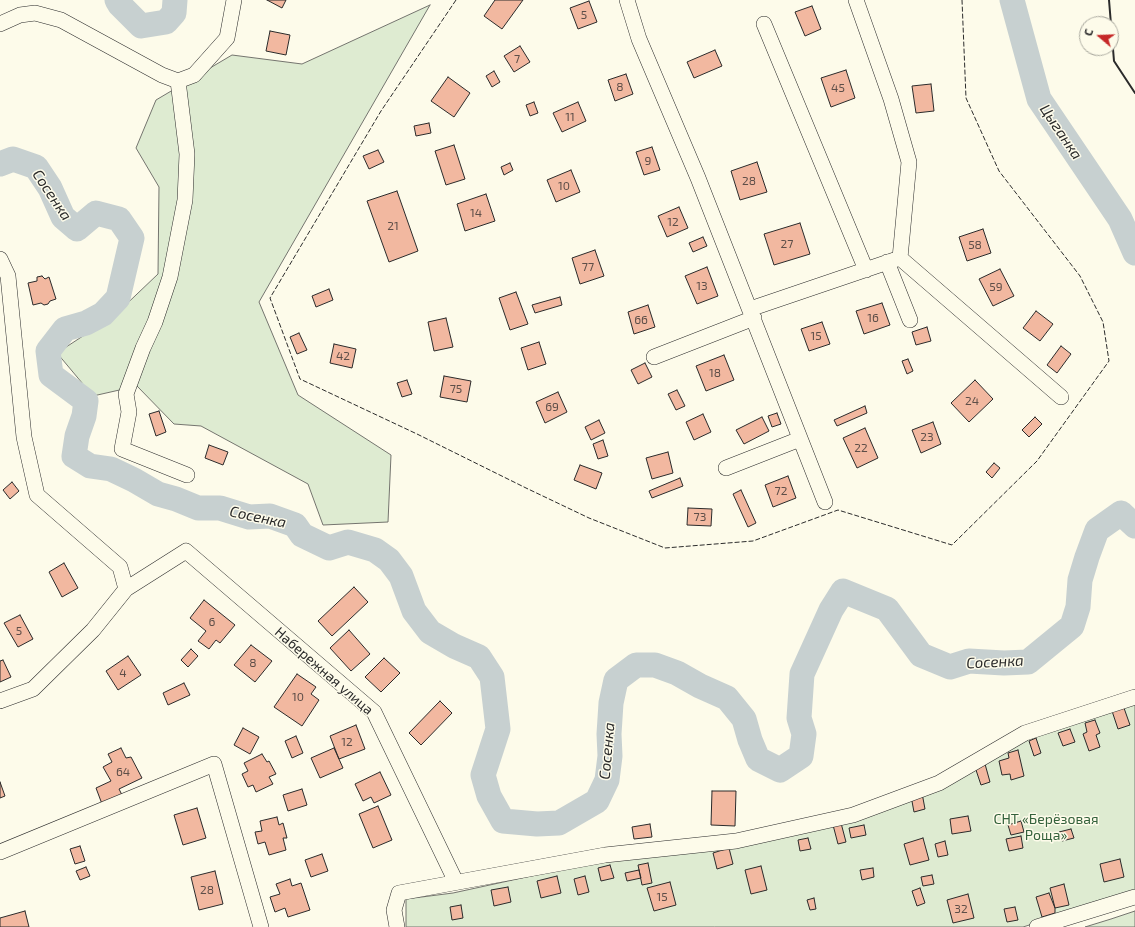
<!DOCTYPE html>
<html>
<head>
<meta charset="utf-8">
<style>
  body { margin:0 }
  #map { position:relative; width:1135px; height:927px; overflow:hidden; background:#fdfbea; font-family:"Exo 2",sans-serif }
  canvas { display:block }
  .north { position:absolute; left:1079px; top:16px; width:40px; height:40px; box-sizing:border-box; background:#fdfbea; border:1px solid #a9a89e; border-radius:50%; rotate:289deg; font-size:11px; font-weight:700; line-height:16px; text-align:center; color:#2b2b2b }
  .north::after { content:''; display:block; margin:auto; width:14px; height:18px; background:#c62828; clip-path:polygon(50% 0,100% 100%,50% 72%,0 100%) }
</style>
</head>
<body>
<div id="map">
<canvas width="1135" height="927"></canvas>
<div class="north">С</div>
</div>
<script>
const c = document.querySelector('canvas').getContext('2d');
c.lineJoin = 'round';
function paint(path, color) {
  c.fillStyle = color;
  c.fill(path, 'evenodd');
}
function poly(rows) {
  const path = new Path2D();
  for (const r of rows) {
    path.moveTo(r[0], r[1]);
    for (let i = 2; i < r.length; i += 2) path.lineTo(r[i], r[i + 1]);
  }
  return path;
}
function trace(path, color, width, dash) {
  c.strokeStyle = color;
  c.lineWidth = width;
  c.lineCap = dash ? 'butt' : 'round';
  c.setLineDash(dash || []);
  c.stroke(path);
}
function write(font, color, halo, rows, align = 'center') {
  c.font = font + ' "Exo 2",sans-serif';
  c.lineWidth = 3;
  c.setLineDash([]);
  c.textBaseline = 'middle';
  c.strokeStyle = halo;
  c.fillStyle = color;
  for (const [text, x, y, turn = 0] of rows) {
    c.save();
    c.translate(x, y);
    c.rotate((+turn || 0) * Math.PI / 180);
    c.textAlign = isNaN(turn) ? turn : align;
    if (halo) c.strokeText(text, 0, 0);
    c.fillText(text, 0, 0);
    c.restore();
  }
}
const green = poly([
  [430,5,259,302,298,395,391,455,388,522,323,525,308,484,201,426,174,424,137,386,93,396,57,353,115,315,158,274,159,187,136,148,156,100,232,55,302,64,430,5],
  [1135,702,1135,892,1023,927,406,927,406,899,453,893,609,859,896,803,1028,736,1135,702],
  [1135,911,1135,927,1085,927,1111,919,1135,911]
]);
paint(green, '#deebd1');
trace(green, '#74746e', 1);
trace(poly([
  [117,0,120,5,141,26,166,22,174,13,175,0],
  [1012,0,1039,99,1120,219,1135,253],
  [0,164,13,159,36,167,50,188,63,217,77,229,96,213,119,219,132,238,118,298,103,314,86,323,65,329,48,351,51,375,86,401,84,416,77,436,74,456,90,466,111,469,134,480,158,494,176,499,198,508,220,508,249,517,270,516,295,525,302,535,329,548,348,542,375,550,389,560,401,576,414,611,430,632,454,646,479,657,492,677,498,729,483,775,489,796,503,821,537,824,559,823,597,801,607,780,610,756,609,734,611,703,616,680,636,665,655,665,677,673,700,686,727,698,744,719,750,740,758,759,780,770,801,756,804,734,799,718,802,674,831,610,843,591,887,609,921,655,950,667,969,661,1004,663,1028,662,1072,626,1078,607,1080,580,1087,557,1097,530,1121,513,1135,526]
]), '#c7d0d0', 25);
const building = poly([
  [267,0,286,0,282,8,267,0],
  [495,0,523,0,502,29,484,16,495,0],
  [589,1,597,22,578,29,570,8,589,1],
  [812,6,821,29,805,36,795,12,812,6],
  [270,31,290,35,286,55,266,51,270,31],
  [520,46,530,62,514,72,504,56,520,46],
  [715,50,722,66,694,78,687,62,715,50],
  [846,70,855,98,831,107,821,78,846,70],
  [494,71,500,82,492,87,486,76,494,71],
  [626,74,633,94,615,101,608,80,626,74],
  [448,77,470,93,454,117,431,101,448,77],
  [931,84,934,111,916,113,912,86,931,84],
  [534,102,538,113,530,116,526,105,534,102],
  [578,102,586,121,562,132,553,113,578,102],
  [429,123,431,133,416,136,414,126,429,123],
  [454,145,465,179,446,185,435,151,454,145],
  [652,147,660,170,644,175,636,152,652,147],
  [378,150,384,162,369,169,363,156,378,150],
  [757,162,767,192,740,200,731,171,757,162],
  [510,163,513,170,504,175,501,167,510,163],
  [571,170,580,192,556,202,547,180,571,170],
  [397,191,418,251,389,262,367,201,397,191],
  [486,194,495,221,465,231,457,204,486,194],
  [679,207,688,228,667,237,658,216,679,207],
  [800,223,810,254,774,265,764,234,800,223],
  [983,229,991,253,967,261,959,237,983,229],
  [703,237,707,246,693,252,689,243,703,237],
  [595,250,604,276,580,284,572,258,595,250],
  [707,267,718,296,697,304,685,276,707,267],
  [1000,269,1014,296,993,306,979,279,1000,269],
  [42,276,45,279,49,277,56,299,50,301,48,304,44,305,41,303,33,305,28,283,37,281,37,277,42,276],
  [329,289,333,300,316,307,312,296,329,289],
  [516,292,528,324,510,330,499,298,516,292],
  [560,297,562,305,535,313,532,305,560,297],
  [882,303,890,325,864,334,856,311,882,303],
  [648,305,655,327,634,334,628,312,648,305],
  [1036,311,1053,324,1040,341,1023,328,1036,311],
  [446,318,453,347,434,351,428,322,446,318],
  [822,322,830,344,809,351,801,329,822,322],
  [927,327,931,341,916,345,912,332,927,327],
  [299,333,307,350,297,354,290,337,299,333],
  [539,342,546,364,528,370,521,348,539,342],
  [334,344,356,349,352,368,330,363,334,344],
  [1061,346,1071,354,1057,373,1047,365,1061,346],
  [724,355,734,380,706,391,696,366,724,355],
  [908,359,913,371,907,374,902,361,908,359],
  [645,363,652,377,638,384,631,370,645,363],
  [444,376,471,381,467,402,440,397,444,376],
  [407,380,412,394,402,397,397,383,407,380],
  [975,380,993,399,969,422,951,403,975,380],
  [677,390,685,406,676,410,668,394,677,390],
  [558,392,567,412,545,423,536,402,558,392],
  [865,406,867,413,837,426,834,420,865,406],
  [159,411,166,432,156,436,149,414,159,411],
  [777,413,781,424,772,427,768,416,777,413],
  [703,414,711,432,694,440,686,422,703,414],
  [762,417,769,431,744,444,736,430,762,417],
  [1035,417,1042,424,1029,437,1022,430,1035,417],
  [599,420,605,433,591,440,585,427,599,420],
  [933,422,941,444,921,453,912,430,933,422],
  [865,428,878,458,857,468,843,438,865,428],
  [603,440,608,456,598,459,593,444,603,440],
  [209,445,228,452,223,465,205,458,209,445],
  [668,452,673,473,652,479,646,458,668,452],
  [994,463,1000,468,992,478,986,472,994,463],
  [580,465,602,473,596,489,574,480,580,465],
  [788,476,796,498,773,507,765,485,788,476],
  [680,478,683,486,652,498,649,491,680,478],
  [12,482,19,491,10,499,3,490,12,482],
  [741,490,756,523,748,527,733,494,741,490],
  [688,508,712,509,711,526,687,525,688,508],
  [64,563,78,588,62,597,49,572,64,563],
  [354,587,368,602,332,636,318,621,354,587],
  [204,600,235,625,220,643,216,640,209,649,198,641,206,631,190,618,204,600],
  [20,615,33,639,18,647,4,623,20,615],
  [349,630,370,654,351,671,330,648,349,630],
  [251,645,272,661,255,682,234,665,251,645],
  [191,649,198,656,188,667,181,660,191,649],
  [128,656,141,675,118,690,106,671,128,656],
  [384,658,400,673,381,692,365,677,384,658],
  [3,660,11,677,0,682,0,661,3,660],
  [297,674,316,687,311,694,319,700,302,726,274,707,297,674],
  [184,683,190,695,168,705,163,693,184,683],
  [440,701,452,713,421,745,409,733,440,701],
  [1124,708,1130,725,1118,729,1112,711,1124,708],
  [1095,720,1100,733,1096,735,1100,747,1089,751,1083,734,1087,732,1085,723,1095,720],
  [356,725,365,749,339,759,330,736,356,725],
  [243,728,259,737,250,754,234,745,243,728],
  [1070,729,1075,742,1063,746,1058,733,1070,729],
  [296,736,303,753,292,758,285,741,296,736],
  [1036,738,1041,753,1034,756,1029,741,1036,738],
  [121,748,126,758,131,757,142,778,119,789,122,795,102,804,96,788,111,781,103,767,112,762,108,754,121,748],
  [334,748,343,768,320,778,311,758,334,748],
  [1018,750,1024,776,1011,780,1010,774,1002,775,999,761,1009,758,1008,753,1018,750],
  [262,754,267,762,269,761,276,774,269,777,273,784,256,792,253,785,248,787,242,774,248,771,244,763,262,754],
  [985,764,990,782,981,785,975,767,985,764],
  [380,772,391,795,374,803,371,797,363,801,355,784,380,772],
  [0,782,5,796,0,798,0,782],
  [302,789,307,805,288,811,283,795,302,789],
  [712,791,736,791,735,826,711,825,712,791],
  [922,793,925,809,914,812,911,796,922,793],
  [378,806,392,840,373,848,359,814,378,806],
  [197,808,206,838,183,845,174,815,197,808],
  [968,816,971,831,952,834,950,819,968,816],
  [277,817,279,825,283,823,287,838,283,838,286,850,269,855,265,842,258,844,255,832,262,831,260,821,277,817],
  [1021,821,1024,832,1011,835,1008,825,1021,821],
  [841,823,846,842,838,844,833,825,841,823],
  [650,824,652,837,634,839,632,827,650,824],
  [864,825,866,835,851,838,849,828,864,825],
  [1071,829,1074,838,1062,841,1059,832,1071,829],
  [1021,836,1023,848,1009,851,1006,839,1021,836],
  [808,838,811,849,800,851,798,840,808,838],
  [923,838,929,860,910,865,904,844,923,838],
  [945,841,948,855,938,857,935,844,945,841],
  [80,846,85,861,75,864,70,849,80,846],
  [729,848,733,864,717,869,713,853,729,848],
  [322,854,328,871,311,877,305,860,322,854],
  [1120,859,1124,877,1104,882,1100,864,1120,859],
  [648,863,652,883,642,885,638,865,648,863],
  [610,865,614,878,601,881,598,868,610,865],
  [761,866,767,890,751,894,745,870,761,866],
  [86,867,90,876,80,880,76,871,86,867],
  [873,868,874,877,862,880,860,870,873,868],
  [639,870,641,878,627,881,625,873,639,870],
  [215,871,223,904,199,910,191,877,215,871],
  [932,875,934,884,923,886,921,877,932,875],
  [557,876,561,893,541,898,537,881,557,876],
  [585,876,589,892,578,895,574,879,585,876],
  [290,879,292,886,301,883,310,910,288,917,285,908,275,912,270,897,280,894,276,884,290,879],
  [670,882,676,905,654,911,647,888,670,882],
  [1064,884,1069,905,1055,908,1050,888,1064,884],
  [508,887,511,902,494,906,491,890,508,887],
  [920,888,925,903,917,906,912,891,920,888],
  [1049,893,1055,908,1055,913,1042,917,1036,897,1049,893],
  [968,894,974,918,953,923,947,900,968,894],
  [814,898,816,909,810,910,807,900,814,898],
  [461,905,463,918,452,920,450,907,461,905],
  [1015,907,1018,920,1007,922,1004,909,1015,907],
  [25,911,29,927,0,927,0,918,25,911]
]);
paint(building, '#f2b8a0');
trace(building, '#2b2b2b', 1);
const minor = poly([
  [627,0,639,39,698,178,825,502],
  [856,0,891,99,909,162,900,258],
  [0,24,20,15,35,13,61,20,162,75,178,81,194,75,227,38,234,0],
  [764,24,866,270],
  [178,81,187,154,185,200,170,277,155,322,143,348,126,394,129,412,122,449,187,475],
  [900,258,1061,397],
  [0,259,8,276,24,437,37,495,120,567,126,589],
  [887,262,910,320],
  [750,309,900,258],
  [654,357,754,318],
  [726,468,800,439],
  [0,701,33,689,93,630,126,589,186,551,374,712,456,882],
  [0,852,214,764,261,927],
  [397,927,394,910,399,893,605,855,736,841,853,815,939,783,1025,733,1135,697],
  [1037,927,1135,897]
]);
trace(minor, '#2b2b2b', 16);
trace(minor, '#fdfbea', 15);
trace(poly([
  [456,0,381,111,270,298,300,379,417,434,526,488,589,518,665,548,753,541,838,510,952,545,1037,461,1109,361,1103,322,1080,276,999,171,966,98,962,0]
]), '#2b2b2b', 1, [5, 2]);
trace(poly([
  [1109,0,1114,61,1135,93]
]), '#2b2b2b', 2);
write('12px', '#5d4e48', null, [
  ["5",584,15],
  ["7",517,59],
  ["8",620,87],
  ["45",838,88],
  ["11",570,117],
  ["9",648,161],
  ["28",749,181],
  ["10",564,186],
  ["14",476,213],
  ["12",673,222],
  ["21",393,226],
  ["27",787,244],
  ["58",975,245],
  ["77",588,267],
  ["13",702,286],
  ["59",996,287],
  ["16",873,318],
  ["66",641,320],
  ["15",816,336],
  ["42",343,356],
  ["18",715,373],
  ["75",456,389],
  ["24",972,401],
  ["69",552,407],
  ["23",927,437],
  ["22",861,448],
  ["72",781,491],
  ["73",700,517],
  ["6",212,622],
  ["5",19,631],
  ["8",253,663],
  ["4",123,673],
  ["10",298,697],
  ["12",347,742],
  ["64",123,772],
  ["28",207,890],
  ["15",662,897],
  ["32",961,909]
]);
write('14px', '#2b2b2b', '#fdfbea', [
  ["Набережная улица",324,671,41]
]);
write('14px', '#34623c', '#fdfbea', [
  ["СНТ «Берёзовая",1046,819],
  ["Роща»",1046,835]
]);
write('italic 15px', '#2b2b2b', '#fdfbea', [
  ["Цыганка",1061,132,56],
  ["Сосенка",52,195,56],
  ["Сосенка",258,517,12],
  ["Сосенка",995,662,-3],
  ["Сосенка",607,751,-85]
]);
</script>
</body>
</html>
